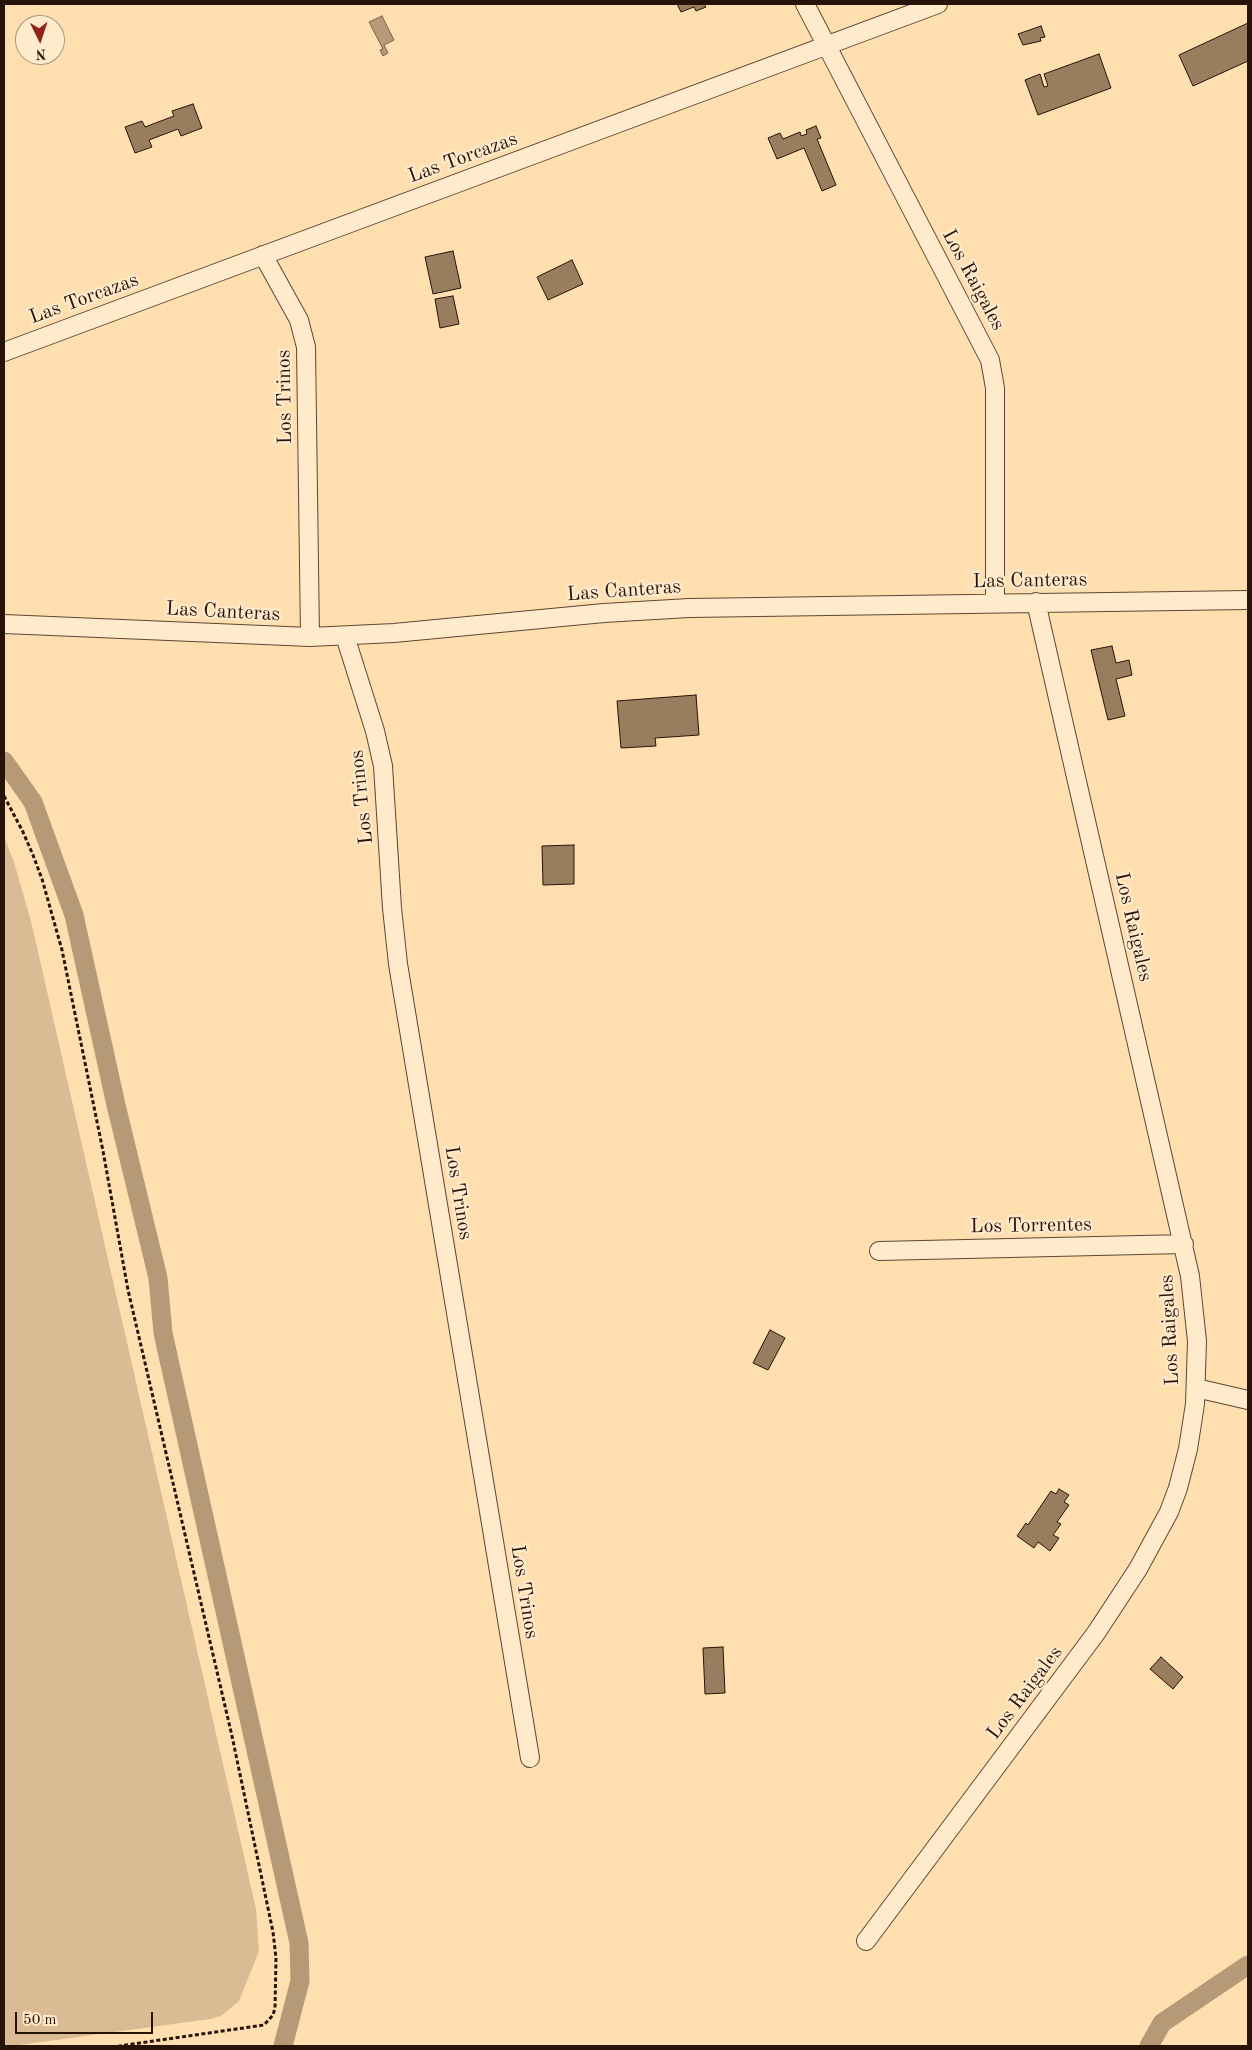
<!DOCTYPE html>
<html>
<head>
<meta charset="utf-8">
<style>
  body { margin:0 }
  #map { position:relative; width:1252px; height:2050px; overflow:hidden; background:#ffdeb0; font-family:"Old Standard TT",serif }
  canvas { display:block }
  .frame { position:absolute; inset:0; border:5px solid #281308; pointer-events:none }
  .north { position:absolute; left:15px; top:15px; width:50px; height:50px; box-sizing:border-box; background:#ffeacc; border:1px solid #a9947e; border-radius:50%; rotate:176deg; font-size:14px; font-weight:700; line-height:20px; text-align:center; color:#281308 }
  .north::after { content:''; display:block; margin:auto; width:18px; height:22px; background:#8f2418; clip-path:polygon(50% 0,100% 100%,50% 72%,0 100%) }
  .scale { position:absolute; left:15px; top:2012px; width:138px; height:22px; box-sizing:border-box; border:2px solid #281308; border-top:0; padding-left:6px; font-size:15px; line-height:18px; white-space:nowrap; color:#281308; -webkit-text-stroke:4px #ffeacc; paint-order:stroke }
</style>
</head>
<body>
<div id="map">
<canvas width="1252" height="2050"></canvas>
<div class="frame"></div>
<div class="north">N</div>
<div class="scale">50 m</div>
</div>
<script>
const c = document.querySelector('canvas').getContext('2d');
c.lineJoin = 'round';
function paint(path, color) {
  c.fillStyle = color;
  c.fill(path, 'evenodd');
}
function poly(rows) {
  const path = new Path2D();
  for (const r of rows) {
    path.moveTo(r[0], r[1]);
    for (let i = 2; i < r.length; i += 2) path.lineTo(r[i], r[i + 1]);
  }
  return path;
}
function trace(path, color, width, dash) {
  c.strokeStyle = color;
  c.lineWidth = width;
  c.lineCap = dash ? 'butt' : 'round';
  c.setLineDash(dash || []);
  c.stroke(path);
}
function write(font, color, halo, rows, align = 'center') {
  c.font = font + ' "Old Standard TT",serif';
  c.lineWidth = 4.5;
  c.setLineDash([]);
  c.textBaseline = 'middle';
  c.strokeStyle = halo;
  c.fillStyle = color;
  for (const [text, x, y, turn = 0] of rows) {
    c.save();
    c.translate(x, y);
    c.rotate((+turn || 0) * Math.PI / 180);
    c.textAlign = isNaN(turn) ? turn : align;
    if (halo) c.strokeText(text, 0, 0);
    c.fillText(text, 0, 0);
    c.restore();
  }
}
paint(poly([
  [4,837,14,862,31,921,256,1909,259,1951,239,2001,221,2016,210,2019,12,2046,4,2046]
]), '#dabb93');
const water = poly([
  [382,16,394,40,384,45,388,53,383,56,380,50,383,49,369,22,382,16]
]);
paint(water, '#b69977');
trace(water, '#7d634b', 1);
trace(poly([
  [4,761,33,802,74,915,116,1105,158,1278,163,1333,299,1943,300,1981,283,2046],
  [1149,2046,1162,2023,1248,1965]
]), '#b69977', 19);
const building = poly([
  [677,4,704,4,706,7,696,11,694,7,681,12,677,4],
  [1248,23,1248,61,1193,86,1179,55,1248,23],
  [1041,26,1045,37,1040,38,1041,41,1023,45,1018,34,1041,26],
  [1099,54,1111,88,1038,115,1025,80,1040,74,1044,87,1048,86,1044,74,1099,54],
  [193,104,202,128,181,136,178,129,149,140,152,147,135,153,125,127,142,121,145,127,174,116,172,111,193,104],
  [816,126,821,138,817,139,836,185,822,191,804,148,777,159,768,138,780,133,783,139,800,132,801,136,807,134,806,130,816,126],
  [453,251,461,288,433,294,425,257,453,251],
  [572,260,583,284,548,300,537,277,572,260],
  [453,296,459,324,440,328,435,299,453,296],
  [1112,646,1116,663,1129,660,1132,675,1116,679,1125,716,1108,720,1091,650,1112,646],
  [696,695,699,735,655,738,656,746,621,748,617,701,696,695],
  [574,845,574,884,543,885,542,846,574,845],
  [770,1330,785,1338,768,1370,753,1363,770,1330],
  [1059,1489,1069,1495,1064,1502,1069,1505,1057,1522,1061,1524,1053,1535,1059,1538,1050,1551,1038,1542,1034,1548,1017,1536,1026,1523,1028,1525,1051,1491,1056,1494,1059,1489],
  [723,1647,725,1693,705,1694,703,1648,723,1647],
  [1161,1657,1183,1677,1173,1689,1150,1669,1161,1657]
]);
paint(building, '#987d5f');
trace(building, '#281308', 1);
const street = poly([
  [805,4,990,360,995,388,995,602],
  [263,255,299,320,306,347,310,637],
  [4,352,938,4],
  [4,624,310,637,394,633,604,613,689,608,1248,600],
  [345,636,375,731,383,766,392,908,398,964,530,1758],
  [879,1251,1184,1244],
  [1196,1388,1248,1400],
  [866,1941,1096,1633,1138,1569,1169,1512,1178,1488,1188,1449,1195,1404,1197,1341,1190,1276,1036,602]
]);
trace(street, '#5e4632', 20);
trace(poly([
  [4,796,23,832,33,855,42,879,62,950,103,1151,128,1290,232,1736,273,1932,276,1958,275,2008,273,2015,264,2025,119,2046]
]), '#281308', 3, [4, 2.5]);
trace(street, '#ffeacc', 18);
write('20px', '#281308', '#ffeacc', [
  ["Las Torcazas",463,158,-20],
  ["Los Raigales",973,280,62],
  ["Las Torcazas",84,299,-20],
  ["Los Trinos",285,397,-91],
  ["Las Canteras",1030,581,-1],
  ["Las Canteras",624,591,-4],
  ["Las Canteras",223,612,3],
  ["Los Trinos",362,797,-96],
  ["Los Raigales",1133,927,77],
  ["Los Trinos",458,1193,81],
  ["Los Torrentes",1031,1226,-1],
  ["Los Raigales",1170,1330,-93],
  ["Los Trinos",524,1592,81],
  ["Los Raigales",1025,1693,-53]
]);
</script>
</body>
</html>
